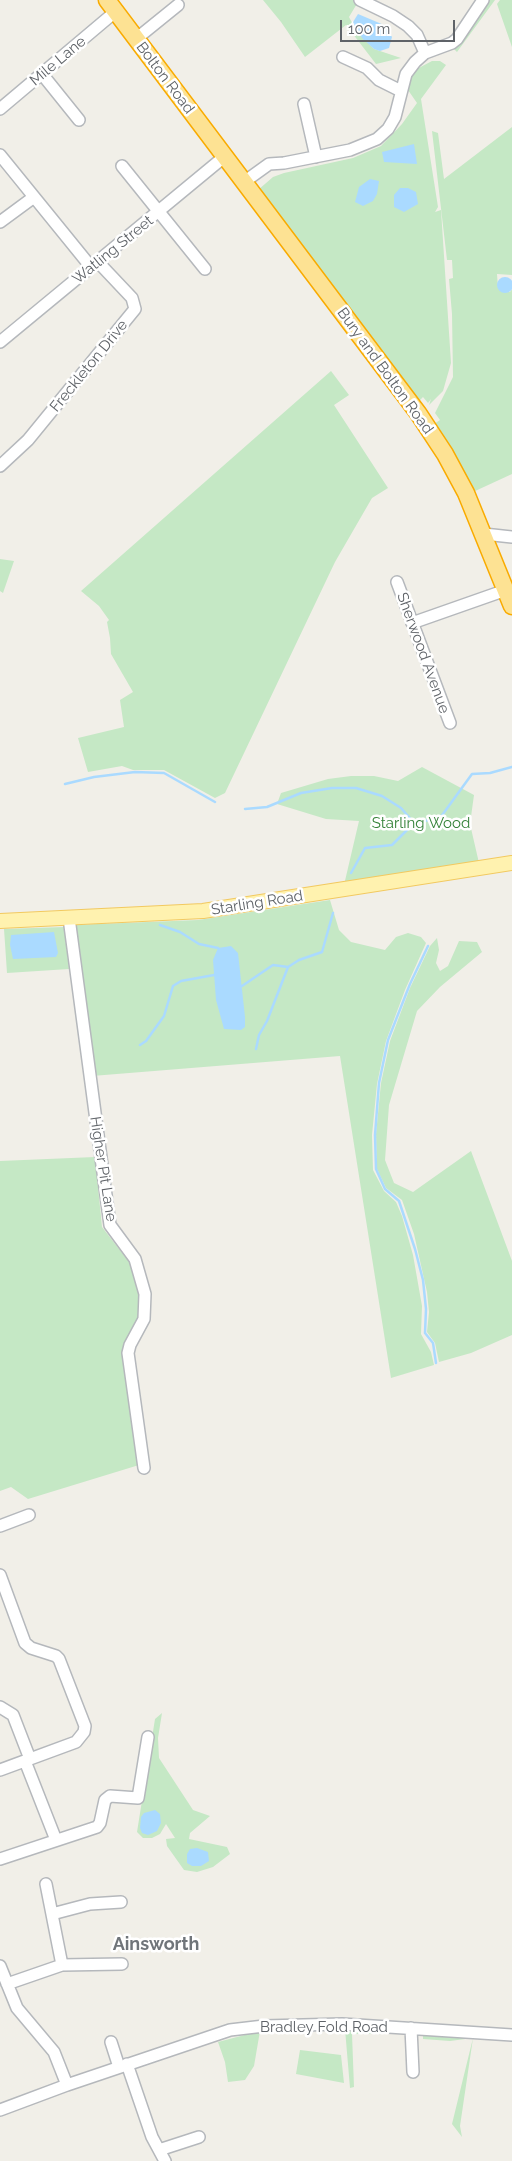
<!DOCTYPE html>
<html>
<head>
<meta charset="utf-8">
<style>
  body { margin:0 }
  #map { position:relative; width:512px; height:2161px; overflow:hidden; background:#f1efe8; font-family:Raleway,sans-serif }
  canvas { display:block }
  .scale { position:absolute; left:340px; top:20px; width:115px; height:22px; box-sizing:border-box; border:2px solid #5f6368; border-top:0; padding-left:6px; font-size:15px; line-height:18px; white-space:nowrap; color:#5f6368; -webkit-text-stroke:4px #fff; paint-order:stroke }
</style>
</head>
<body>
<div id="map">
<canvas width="512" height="2161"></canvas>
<div class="scale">100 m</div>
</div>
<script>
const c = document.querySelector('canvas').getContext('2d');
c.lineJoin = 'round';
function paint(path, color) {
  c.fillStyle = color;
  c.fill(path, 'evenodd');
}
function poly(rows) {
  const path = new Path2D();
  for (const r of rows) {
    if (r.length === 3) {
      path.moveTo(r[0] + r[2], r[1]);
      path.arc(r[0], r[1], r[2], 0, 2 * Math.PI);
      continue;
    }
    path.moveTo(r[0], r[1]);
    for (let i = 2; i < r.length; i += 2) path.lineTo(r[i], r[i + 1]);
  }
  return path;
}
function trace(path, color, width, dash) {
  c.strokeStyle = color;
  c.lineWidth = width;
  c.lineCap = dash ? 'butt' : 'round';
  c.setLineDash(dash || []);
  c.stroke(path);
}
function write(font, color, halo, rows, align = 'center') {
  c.font = font + ' Raleway,sans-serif';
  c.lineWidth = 5;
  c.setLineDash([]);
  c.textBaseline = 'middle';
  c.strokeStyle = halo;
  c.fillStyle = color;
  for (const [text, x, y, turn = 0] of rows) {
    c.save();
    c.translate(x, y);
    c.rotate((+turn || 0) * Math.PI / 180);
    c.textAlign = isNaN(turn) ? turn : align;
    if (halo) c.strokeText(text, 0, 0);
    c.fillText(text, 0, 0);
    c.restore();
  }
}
paint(poly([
  [263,0,353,0,358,2,349,17,357,32,374,49,401,58,376,64,346,25,305,57,281,22],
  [489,0,495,0,457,52,454,49],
  [500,0,512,0,512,47,497,4],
  [432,61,440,61,446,65,421,99,438,207,435,212,441,210,451,363,443,391,429,405,431,399,428,403,423,397,418,402,258,190,273,177,284,173,353,158,381,146,402,124,417,103,408,90,413,71],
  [512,127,512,275,497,274,498,288,510,292,512,289,512,474,473,492,460,463,448,442,434,424,440,420,435,413,453,377,452,314,449,279,453,278,452,260,447,260,432,131,438,133,444,179],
  [331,371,349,395,334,405,388,488,372,498,335,562,225,793,215,798,164,770,133,770,122,766,88,772,78,738,124,727,120,700,133,692,111,654,110,638,107,622,109,620,99,606,81,591],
  [0,559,14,561,3,593,0,591],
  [422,767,474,795,470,824,479,863,344,885,359,821,326,819,277,804,281,793,328,779,351,776,374,776,398,781],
  [330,900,339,930,351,942,385,950,396,937,408,933,421,937,426,943,405,990,386,1041,377,1084,372,1135,373,1170,384,1191,396,1202,402,1216,413,1255,422,1306,421,1334,431,1352,434,1365,391,1378,340,1056,92,1076,72,925,198,920],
  [64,927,69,969,7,973,4,929],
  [437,938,439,950,436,963,440,971,448,966,459,941,477,942,482,952,440,987,417,1011,389,1105,385,1160,394,1183,413,1192,471,1151,512,1261,512,1335,471,1353,439,1362,435,1343,427,1332,429,1312,427,1292,414,1234,402,1200,386,1188,377,1169,376,1134,381,1083,390,1041,410,988,430,946],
  [95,1157,102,1227,133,1267,140,1290,141,1317,125,1344,139,1465,28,1499,11,1487,0,1491,0,1161],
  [162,1713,158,1738,159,1758,193,1810,210,1816,190,1833,189,1839,227,1847,230,1854,213,1867,197,1872,184,1870,167,1846,166,1839,175,1838,166,1824,160,1834,152,1838,143,1838,137,1832,155,1719],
  [345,2029,396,2034,352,2034,354,2087,350,2088],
  [260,2031,254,2066,245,2080,228,2082,225,2062,218,2042],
  [423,2035,473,2038,460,2126,462,2137,452,2124,473,2038,450,2041,423,2039],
  [300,2050,341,2055,344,2083,296,2074]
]), '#c5e8c5');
paint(poly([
  [358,14,384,25,392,37,389,48,380,51,374,49,363,39,355,29,353,22],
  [414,144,417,164,384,162,382,152],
  [370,179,379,181,377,194,373,201,363,206,355,202,359,187],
  [400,188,408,188,416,192,418,204,404,212,394,207,394,195],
  [505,285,8],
  [54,932,58,953,56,957,13,959,10,945,11,935],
  [231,946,238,953,245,1017,245,1027,241,1030,224,1029,216,1000,213,960,218,948],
  [155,1810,160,1814,161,1823,157,1831,148,1835,142,1833,140,1828,141,1817,144,1813],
  [197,1848,208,1852,209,1861,201,1866,192,1866,187,1863,187,1854,190,1849]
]), '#aadaff');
trace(poly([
  [65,784,94,777,135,772,164,773,215,802],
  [245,809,267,807,301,793,332,788,356,788,382,796,401,808,414,823],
  [351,873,365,848,392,845,414,823,440,818,472,774,490,773,512,767],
  [160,925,180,932,199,944,218,948],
  [428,946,410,984,388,1040,379,1083,375,1135,376,1169,385,1189,399,1201,415,1249,423,1280,426,1309,425,1333,433,1343,436,1363],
  [242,986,273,965,288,967],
  [140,1045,146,1041,164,1016,173,986,181,981,214,975],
  [256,1049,259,1035,267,1021,288,967,299,960,322,952,333,913]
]), '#aadaff', 2.5);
const minor = poly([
  [360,0,393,16,408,26,417,35,425,53],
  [136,39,178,5],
  [343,57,367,68,379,80,401,91],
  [42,74,79,120],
  [304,104,316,157],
  [0,109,115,12],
  [0,155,91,267],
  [122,166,205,269],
  [244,182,269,164,284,163,350,150,377,139,388,129,395,117,406,74,415,62,425,53,452,43,457,39,483,0],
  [0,222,34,197],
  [0,342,224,157],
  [0,466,28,440,135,309,132,298,98,262],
  [484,534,512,537],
  [397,582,450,723],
  [412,623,506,590],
  [69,918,110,1225,135,1259,145,1294,144,1319,130,1345,128,1353,144,1468],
  [0,1526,29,1515],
  [0,1575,25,1643,31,1648,56,1656,59,1659,85,1726,84,1732,76,1742,0,1770],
  [0,1707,13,1715,30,1759],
  [25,1761,56,1840],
  [0,1859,97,1827,100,1823,105,1800,110,1796,138,1798,148,1737],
  [46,1884,62,1965],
  [52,1914,90,1904,121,1902],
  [0,1966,17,2008,54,2052,67,2085],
  [7,1984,62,1965,122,1964],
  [411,2028,413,2072],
  [111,2042,119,2067],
  [127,2064,152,2137,165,2161],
  [0,2110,67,2085,230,2030,264,2026,342,2024,512,2035],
  [159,2150,199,2137]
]);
const major = poly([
  [0,921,203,911,512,863]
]);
const highway = poly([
  [107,0,418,413,445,454,466,493,512,606]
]);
trace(minor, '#b5b8bc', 14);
trace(major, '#f2c960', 16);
trace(highway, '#f9ab00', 19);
trace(minor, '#fff', 11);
trace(major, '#fff2af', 14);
trace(highway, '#fde293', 16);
write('15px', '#5f6368', '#fff', [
  ["Mile Lane",58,61,-40],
  ["Bolton Road",165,78,53],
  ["Watling Street",113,250,-39],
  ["Freckleton Drive",89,366,-51],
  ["Bury and Bolton Road",385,371,54],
  ["Sherwood Avenue",423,653,70],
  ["Starling Road",257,903,-9],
  ["Higher Pit Lane",103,1169,81],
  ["Bradley Fold Road",324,2027]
]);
write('15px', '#348238', '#fff', [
  ["Starling Wood",421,823]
]);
write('bold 18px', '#70757a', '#fff', [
  ["Ainsworth",156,1945]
]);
</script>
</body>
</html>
